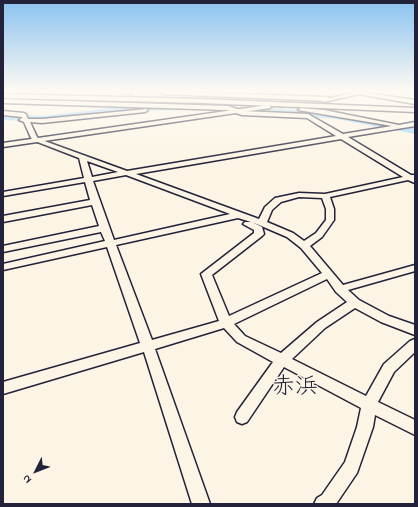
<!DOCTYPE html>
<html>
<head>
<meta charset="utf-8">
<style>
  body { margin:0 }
  #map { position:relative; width:418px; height:507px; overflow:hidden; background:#fcf5e5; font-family:"Indie Flower",sans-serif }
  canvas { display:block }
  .frame { position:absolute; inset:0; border:4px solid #22223b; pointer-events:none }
  .north { position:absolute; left:16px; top:451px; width:40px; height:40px; -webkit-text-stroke:3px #fcf5e5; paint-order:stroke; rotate:228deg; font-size:11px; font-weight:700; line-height:16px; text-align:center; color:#22223b }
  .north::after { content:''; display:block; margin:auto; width:14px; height:18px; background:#22223b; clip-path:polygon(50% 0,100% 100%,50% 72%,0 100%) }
</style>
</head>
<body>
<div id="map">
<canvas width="418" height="507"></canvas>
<div class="frame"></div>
<div class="north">N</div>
</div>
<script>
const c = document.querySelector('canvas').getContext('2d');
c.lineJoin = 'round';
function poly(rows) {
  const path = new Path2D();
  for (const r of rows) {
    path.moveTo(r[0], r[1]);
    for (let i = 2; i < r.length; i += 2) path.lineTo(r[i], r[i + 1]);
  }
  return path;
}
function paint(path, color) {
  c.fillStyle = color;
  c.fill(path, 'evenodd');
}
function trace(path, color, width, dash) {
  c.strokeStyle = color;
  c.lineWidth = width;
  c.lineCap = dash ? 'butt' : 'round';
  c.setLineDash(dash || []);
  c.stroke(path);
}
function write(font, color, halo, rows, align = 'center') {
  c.font = font + ' "Indie Flower","Klee One",sans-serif';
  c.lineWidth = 3;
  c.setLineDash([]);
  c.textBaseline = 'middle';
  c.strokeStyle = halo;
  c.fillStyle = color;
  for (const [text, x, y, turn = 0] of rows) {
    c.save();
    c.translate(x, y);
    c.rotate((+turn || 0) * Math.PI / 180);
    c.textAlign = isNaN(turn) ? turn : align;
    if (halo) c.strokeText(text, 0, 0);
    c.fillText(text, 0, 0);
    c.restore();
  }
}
paint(poly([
  [170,105,175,108,173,110,128,112,43,122,3,120,3,114,43,116,128,106,170,105],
  [265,108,336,113,415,128,415,134,336,119,262,113,260,111,262,109,265,108]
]), '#9dd6fd');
trace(poly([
  [114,102,130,92],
  [232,109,258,97]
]), '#d0cbc3', 5.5, [5.5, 3]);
trace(poly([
  [268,107,324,100]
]), '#d0cbc3', 7, [7, 3.5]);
const minor = poly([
  [127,92,134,92,131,94,127,92],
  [160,92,194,92,328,97,331,99,328,101,163,94,160,92],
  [361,92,415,100,415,104,363,95,360,93,361,92],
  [3,99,228,106,243,111,308,114,343,134,392,126,298,110,301,108,324,110,399,125,415,122,415,126,348,137,411,175,415,175,415,183,408,180,330,197,334,209,334,220,322,237,310,246,343,285,415,265,415,271,348,290,359,300,389,316,415,325,415,335,381,322,355,308,325,328,292,359,366,396,384,364,410,341,415,339,415,352,394,372,378,402,415,420,415,435,375,415,373,427,357,473,336,504,314,504,317,498,322,495,345,462,357,427,361,408,284,367,247,422,242,424,237,422,235,417,237,412,273,362,237,342,224,328,155,349,210,504,192,504,144,352,3,394,3,382,140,343,107,247,3,270,3,264,105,241,101,232,3,252,3,246,99,226,92,205,3,222,3,216,90,200,85,182,3,196,3,192,84,178,79,158,35,141,31,138,24,122,19,120,22,118,22,117,3,115,3,111,24,113,26,114,28,119,42,119,147,109,147,111,145,112,42,123,30,122,37,137,39,139,127,171,336,136,307,118,242,115,227,110,3,103,3,99],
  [341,139,403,177,325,194,299,193,275,198,265,207,259,219,136,174,341,139],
  [87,161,118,172,92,177,87,161],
  [126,175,230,214,114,240,93,181,126,175],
  [299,197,322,198,326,209,326,220,316,233,304,241,293,233,267,222,272,210,281,202,299,197],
  [238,218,251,222,245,222,243,224,254,230,254,233,201,274,219,321,152,340,116,245,238,218],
  [252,222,287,237,301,248,322,273,229,316,212,275,262,236,264,234,262,227,252,222],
  [327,279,336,292,347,302,317,322,281,353,245,336,234,324,327,279]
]);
const major = poly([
  [357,92,368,92,324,102,321,100,357,92],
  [268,105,271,107,270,108,3,147,3,143,268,105]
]);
const highway = poly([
  [3,94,202,99,415,108,415,112,202,103,3,98,3,94]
]);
trace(minor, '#22223b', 3);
trace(major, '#22223b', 3);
trace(highway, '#22223b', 3);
paint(minor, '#fcf5e5');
paint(major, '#fcf5e5');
paint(highway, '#fcf5e5');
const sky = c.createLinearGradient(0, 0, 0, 163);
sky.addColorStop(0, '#8ac2f0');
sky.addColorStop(0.56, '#fefaf3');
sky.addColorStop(1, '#fefaf300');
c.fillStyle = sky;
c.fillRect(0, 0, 418, 163);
write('23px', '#22223b', '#fcf5e5', [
  ["赤浜",295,389]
]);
</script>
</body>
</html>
